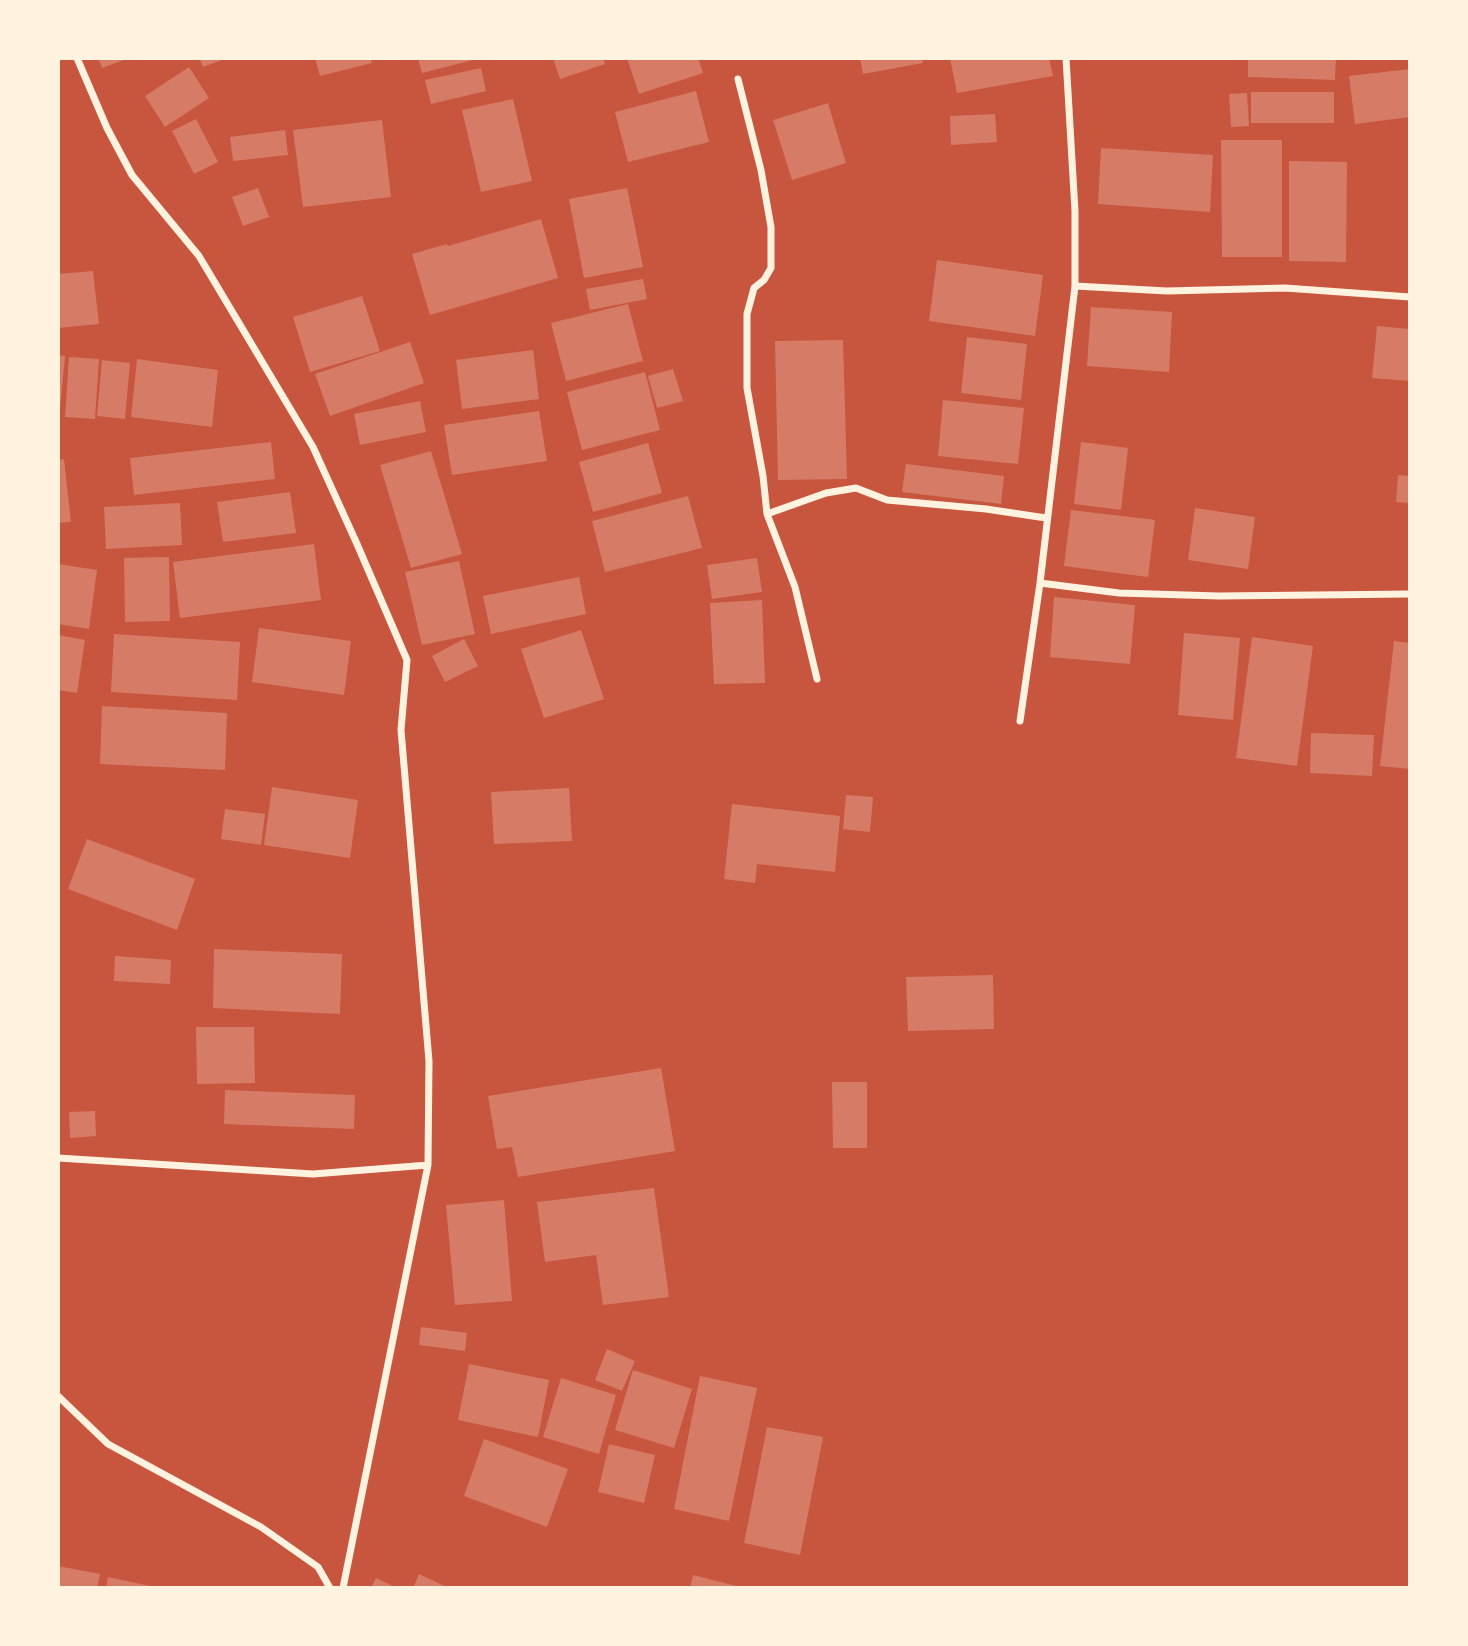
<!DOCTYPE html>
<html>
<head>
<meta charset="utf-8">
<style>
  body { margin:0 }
  #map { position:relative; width:1468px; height:1646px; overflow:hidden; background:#c8553d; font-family:"Archivo Narrow",sans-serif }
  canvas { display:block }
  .frame { position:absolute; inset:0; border:60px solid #fff3e0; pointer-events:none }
</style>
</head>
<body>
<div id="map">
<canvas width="1468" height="1646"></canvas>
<div class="frame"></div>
</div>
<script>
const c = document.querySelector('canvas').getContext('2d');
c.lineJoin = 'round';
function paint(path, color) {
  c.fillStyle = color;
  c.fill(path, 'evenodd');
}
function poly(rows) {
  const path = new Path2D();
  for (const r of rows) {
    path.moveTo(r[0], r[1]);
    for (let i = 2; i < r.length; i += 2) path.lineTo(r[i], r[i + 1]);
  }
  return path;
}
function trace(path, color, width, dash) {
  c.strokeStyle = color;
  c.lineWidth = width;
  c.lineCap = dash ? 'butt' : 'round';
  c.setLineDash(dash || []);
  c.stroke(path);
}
paint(poly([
  [98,58,129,58,102,68],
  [199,58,227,58,203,67],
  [315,58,370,58,372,63,320,76],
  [418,58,477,58,477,59,422,73],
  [553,58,603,58,605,64,560,79],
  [627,58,698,58,703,73,639,94],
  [860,58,922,58,923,63,863,74],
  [950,58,1049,58,1053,76,957,93],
  [1248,58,1336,58,1335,80,1248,77],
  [189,67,209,98,165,127,145,96],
  [481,68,486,91,431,104,425,80],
  [1410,69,1410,117,1355,124,1349,76],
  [696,91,709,142,628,162,615,112],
  [1251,92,1334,92,1334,123,1251,123],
  [1247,93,1249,126,1231,127,1229,94],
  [513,99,532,181,481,192,462,110],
  [828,103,846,163,792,180,773,120],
  [995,114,997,142,951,145,950,116],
  [196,119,218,162,194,174,172,131],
  [382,120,391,197,303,207,293,130],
  [285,130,288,155,233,161,230,137],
  [1221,140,1282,140,1282,257,1222,257],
  [1101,148,1213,155,1210,212,1098,204],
  [1289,161,1347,162,1346,262,1289,261],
  [258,188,269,217,243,226,232,197],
  [627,188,643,267,584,278,569,199],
  [541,219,558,278,430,315,412,254,447,244,448,246],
  [937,260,1043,275,1035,336,929,321],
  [93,271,99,324,58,328,58,274],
  [643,279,647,299,590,310,586,289],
  [362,296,380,351,310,372,293,317],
  [628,304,643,361,566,381,551,323],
  [1091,307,1172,312,1169,372,1087,366],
  [1377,326,1410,329,1410,381,1372,378],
  [967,337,1027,344,1021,400,961,393],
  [843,340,847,479,778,480,775,341],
  [410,342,424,383,330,416,315,374],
  [533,350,539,399,462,409,456,360],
  [58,355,65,356,60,409,58,408],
  [69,357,99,359,95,419,65,417],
  [137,359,218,370,212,427,131,417],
  [102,360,130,363,125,419,97,416],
  [673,369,683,401,657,408,648,376],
  [645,372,660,430,582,450,567,392],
  [943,400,1024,408,1018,464,938,456],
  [420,401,426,432,360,445,354,414],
  [539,411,547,461,452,475,444,425],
  [271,442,275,479,134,495,130,458],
  [1081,442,1128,448,1121,510,1074,504],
  [648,443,662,493,593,512,579,462],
  [431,451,462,554,411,568,380,465],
  [64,459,71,522,58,523,58,460],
  [906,464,1004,476,1001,504,902,492],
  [1398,475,1410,476,1410,503,1396,502],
  [290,492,296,533,223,542,217,502],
  [688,496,702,548,605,572,592,521],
  [180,503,182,545,106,549,104,507],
  [1195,508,1255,517,1248,569,1188,560],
  [1071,510,1155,520,1148,577,1064,566],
  [314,544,321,600,180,618,173,562],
  [169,557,170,621,125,622,124,558],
  [757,558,762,592,712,599,707,565],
  [459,561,475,634,422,645,405,572],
  [58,564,97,570,89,629,58,624],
  [579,577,586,614,491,634,483,596],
  [1054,597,1135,605,1130,664,1050,657],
  [762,600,765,683,714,684,710,603],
  [259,628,351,641,344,695,252,682],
  [581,630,604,699,544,718,521,649],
  [1184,633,1240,638,1233,720,1178,715],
  [114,634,240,642,237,700,111,692],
  [58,635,85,640,77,693,58,690],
  [1252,637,1313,646,1297,766,1236,758],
  [464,639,478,666,445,682,432,656],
  [1394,641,1410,643,1410,769,1380,766],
  [102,706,227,713,225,770,100,764],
  [1311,733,1374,735,1372,776,1310,773],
  [272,787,358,800,350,858,264,845],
  [569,788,572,841,494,844,491,792],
  [846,795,873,797,870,832,843,829],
  [732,804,840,816,835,872,757,864,755,883,724,879],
  [225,809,265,814,261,845,221,839],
  [87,839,195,879,177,930,68,889],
  [214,949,342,954,340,1014,213,1008],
  [115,956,171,960,170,984,114,981],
  [993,975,994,1029,908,1031,906,977],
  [196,1027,254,1027,255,1083,197,1084],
  [661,1068,675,1151,518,1177,512,1147,497,1149,488,1096],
  [832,1082,867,1082,867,1148,833,1148],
  [225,1090,355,1095,354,1129,224,1124],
  [95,1111,96,1136,70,1138,69,1112],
  [654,1188,669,1297,603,1305,596,1255,545,1262,537,1202],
  [504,1200,512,1301,455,1305,446,1205],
  [421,1327,467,1333,465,1351,419,1345],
  [607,1349,635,1361,622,1391,595,1380],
  [469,1364,549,1380,538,1437,458,1420],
  [633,1370,692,1389,674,1448,615,1430],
  [700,1376,757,1388,729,1521,674,1509],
  [561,1378,616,1395,599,1454,543,1437],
  [767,1427,823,1437,800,1555,744,1543],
  [484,1439,568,1469,547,1527,464,1496],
  [609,1444,655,1455,644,1503,598,1492],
  [58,1566,100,1574,97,1588,58,1588],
  [419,1574,449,1588,413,1588],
  [693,1575,740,1587,740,1588,690,1588],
  [108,1577,155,1587,155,1588,106,1588],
  [376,1578,397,1588,371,1588]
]), '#d67c66');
trace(poly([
  [77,58,107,128,132,175,199,256,313,447,357,544,407,660,401,730,429,1061,428,1165,343,1588],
  [738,79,761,170,771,227,771,268,764,280,754,288,747,314,747,388,763,476,767,514],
  [1075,286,1167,291,1285,288,1410,297],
  [1040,583,1119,593,1219,596,1410,594],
  [817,679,795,587,767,514,826,493,856,488,887,500,986,509,1046,518],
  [1020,721,1040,583,1075,286,1075,211,1066,58],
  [58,1158,313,1174,428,1165],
  [58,1396,108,1444,261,1527,318,1567,330,1588]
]), '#fff3e0', 7);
</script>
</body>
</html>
